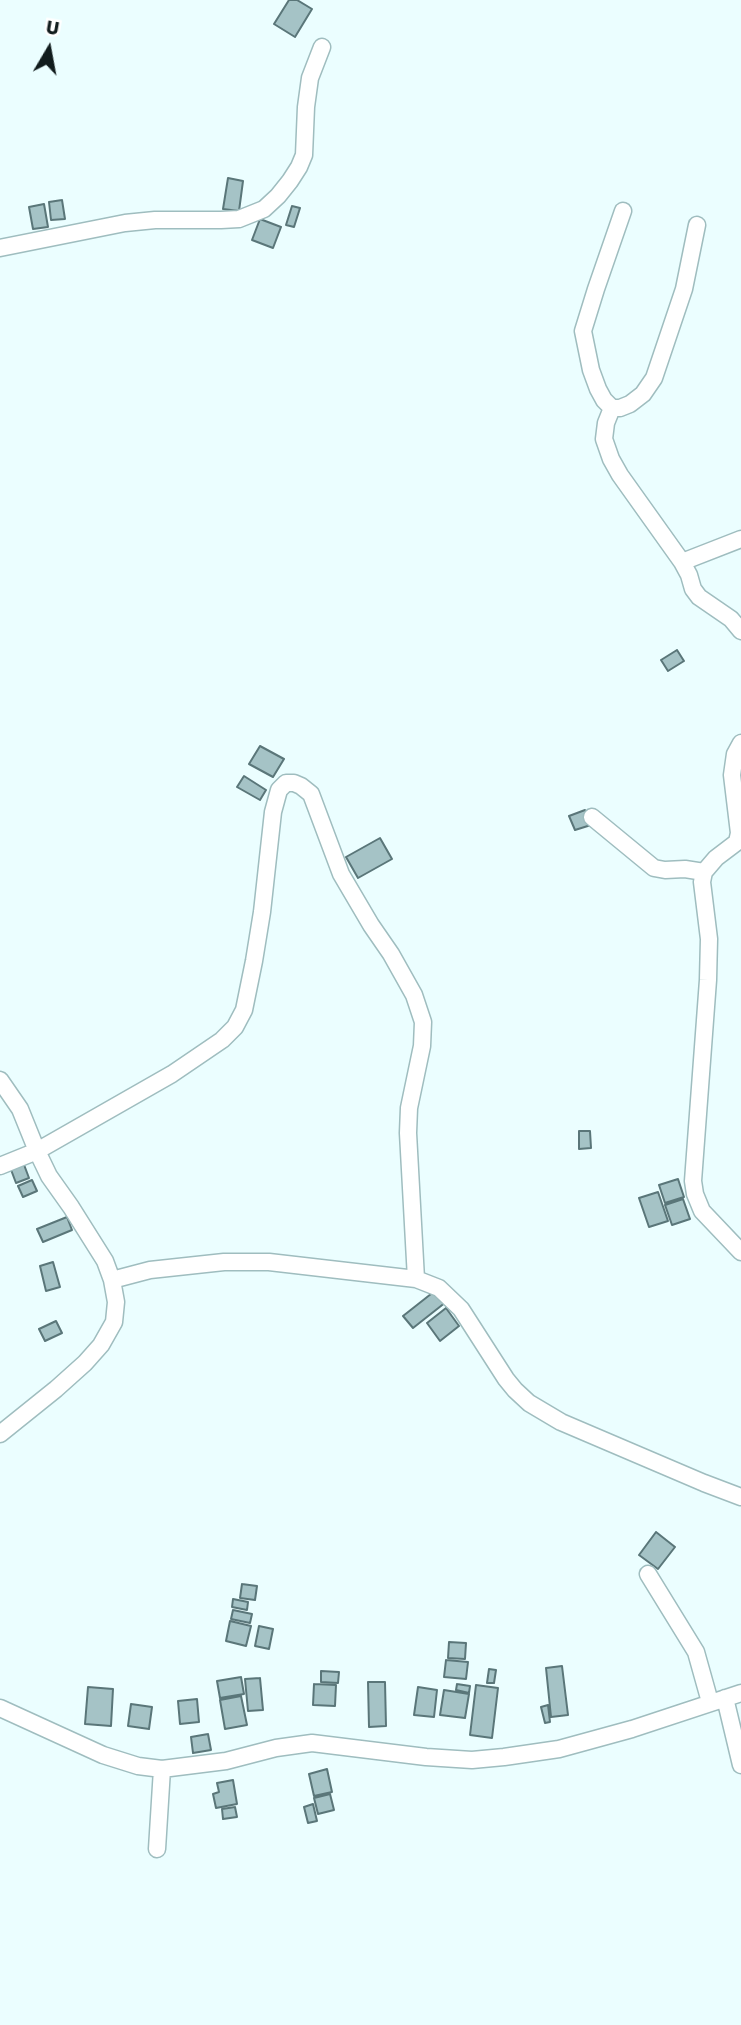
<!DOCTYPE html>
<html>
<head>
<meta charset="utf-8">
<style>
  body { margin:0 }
  #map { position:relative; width:741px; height:2025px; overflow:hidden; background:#ebfeff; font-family:Jost,sans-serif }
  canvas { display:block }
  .north { position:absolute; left:14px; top:14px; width:70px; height:70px; -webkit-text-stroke:5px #fff; paint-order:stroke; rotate:10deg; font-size:19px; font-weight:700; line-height:28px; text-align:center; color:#111c1d }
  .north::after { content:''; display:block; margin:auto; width:24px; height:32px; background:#111c1d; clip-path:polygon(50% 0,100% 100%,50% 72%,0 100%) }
</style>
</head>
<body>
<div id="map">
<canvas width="741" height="2025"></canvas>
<div class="north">U</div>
</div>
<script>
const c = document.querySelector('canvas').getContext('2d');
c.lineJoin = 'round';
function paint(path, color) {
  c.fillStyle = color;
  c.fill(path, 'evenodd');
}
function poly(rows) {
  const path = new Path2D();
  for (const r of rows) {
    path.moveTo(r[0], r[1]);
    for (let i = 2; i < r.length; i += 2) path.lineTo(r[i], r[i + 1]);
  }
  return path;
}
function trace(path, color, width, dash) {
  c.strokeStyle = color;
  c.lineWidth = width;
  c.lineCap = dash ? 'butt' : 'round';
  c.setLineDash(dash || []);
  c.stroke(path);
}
const building = poly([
  [289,0,297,0,312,9,295,37,274,24,289,0],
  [228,178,243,181,239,211,223,209,228,178],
  [62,200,65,219,51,220,49,202,62,200],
  [44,204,48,227,33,229,29,207,44,204],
  [292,206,300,208,294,227,286,225,292,206],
  [260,219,281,227,273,248,252,240,260,219],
  [677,650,684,661,668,671,661,660,677,650],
  [260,746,284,759,273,777,249,764,260,746],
  [244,776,266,790,260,800,237,787,244,776],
  [585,810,591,825,575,830,569,816,585,810],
  [380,838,392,859,358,878,346,857,380,838],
  [579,1131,590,1131,591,1148,579,1149,579,1131],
  [23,1162,29,1178,16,1183,10,1167,23,1162],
  [678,1179,684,1197,665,1203,659,1185,678,1179],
  [32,1180,37,1191,23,1197,18,1186,32,1180],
  [658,1192,668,1221,649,1227,639,1198,658,1192],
  [683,1199,690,1219,672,1225,665,1205,683,1199],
  [67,1217,72,1230,43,1242,37,1229,67,1217],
  [53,1262,60,1287,46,1291,40,1266,53,1262],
  [436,1290,446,1302,413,1328,403,1316,436,1290],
  [446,1308,459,1326,440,1341,427,1323,446,1308],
  [56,1321,62,1333,45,1341,39,1329,56,1321],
  [656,1532,675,1547,658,1569,639,1555,656,1532],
  [242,1584,257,1586,255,1600,240,1598,242,1584],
  [233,1599,248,1602,247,1610,232,1607,233,1599],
  [233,1610,252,1614,250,1623,231,1619,233,1610],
  [230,1621,251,1626,246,1646,226,1641,230,1621],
  [259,1626,273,1629,269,1649,255,1646,259,1626],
  [449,1642,466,1643,465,1659,448,1658,449,1642],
  [446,1660,468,1662,466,1679,444,1677,446,1660],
  [562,1666,568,1715,551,1717,546,1668,562,1666],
  [489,1669,496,1670,494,1683,487,1683,489,1669],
  [321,1671,339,1672,338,1683,321,1682,321,1671],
  [241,1677,244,1694,220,1698,217,1681,241,1677],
  [260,1678,263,1710,248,1711,245,1679,260,1678],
  [368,1682,385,1682,386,1726,369,1727,368,1682],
  [314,1684,336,1685,335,1706,313,1705,314,1684],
  [457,1684,470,1686,469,1693,456,1690,457,1684],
  [476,1685,498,1688,492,1738,470,1735,476,1685],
  [88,1687,113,1689,111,1726,85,1724,88,1687],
  [418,1687,437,1690,434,1717,414,1715,418,1687],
  [444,1690,469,1694,465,1718,440,1715,444,1690],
  [241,1696,247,1725,225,1729,220,1700,241,1696],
  [197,1699,199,1722,180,1724,178,1701,197,1699],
  [131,1704,152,1707,149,1729,128,1726,131,1704],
  [548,1705,550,1722,545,1723,541,1707,548,1705],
  [208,1734,211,1750,193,1753,191,1737,208,1734],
  [327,1769,332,1792,314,1796,309,1774,327,1769],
  [233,1780,237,1804,216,1808,213,1794,219,1792,217,1783,233,1780],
  [330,1794,334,1810,318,1814,314,1798,330,1794],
  [313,1804,317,1821,308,1823,304,1807,313,1804],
  [235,1807,237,1817,223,1819,222,1809,235,1807]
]);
paint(building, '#a5c3c6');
trace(building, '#5a7679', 2);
const minor = poly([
  [623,211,596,289,583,331,591,370,598,389,604,400,612,408,620,408,630,404,643,394,654,378,684,289,697,225],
  [0,248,125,223,155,220,221,220,239,219,264,209,278,196,290,181,299,167,304,155,306,107,310,78,322,47],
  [612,408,606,423,604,439,611,459,620,475,682,562],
  [741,539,682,562,689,575,693,589,699,597,731,619,741,631],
  [741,743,735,754,732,775,739,833,737,842,716,858,704,872,702,882,709,939,708,980,693,1181,695,1194,702,1211,741,1252],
  [592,817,654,868,665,870,685,869,704,872],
  [0,1080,20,1109,37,1151,49,1176,71,1207,105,1261,112,1280,116,1302,114,1322,101,1345,85,1363,56,1389,0,1434],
  [0,1166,37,1151,172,1074,222,1040,235,1027,244,1010,254,961,262,912,273,812,279,790,286,783,294,783,301,786,311,794,341,874,371,925,391,954,414,995,423,1022,422,1046,409,1108,408,1133,416,1279],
  [112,1280,150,1270,224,1262,269,1262,416,1279,439,1288,461,1309,506,1379,515,1390,529,1403,561,1422,704,1483,741,1497],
  [648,1574,696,1652,710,1702],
  [725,1698,741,1765],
  [0,1708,103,1755,138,1766,162,1769,226,1761,276,1748,312,1743,426,1757,472,1760,504,1757,559,1749,632,1729,741,1693],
  [157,1849,162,1769]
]);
trace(minor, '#9fbdbf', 19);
trace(minor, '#fff', 16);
</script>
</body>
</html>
